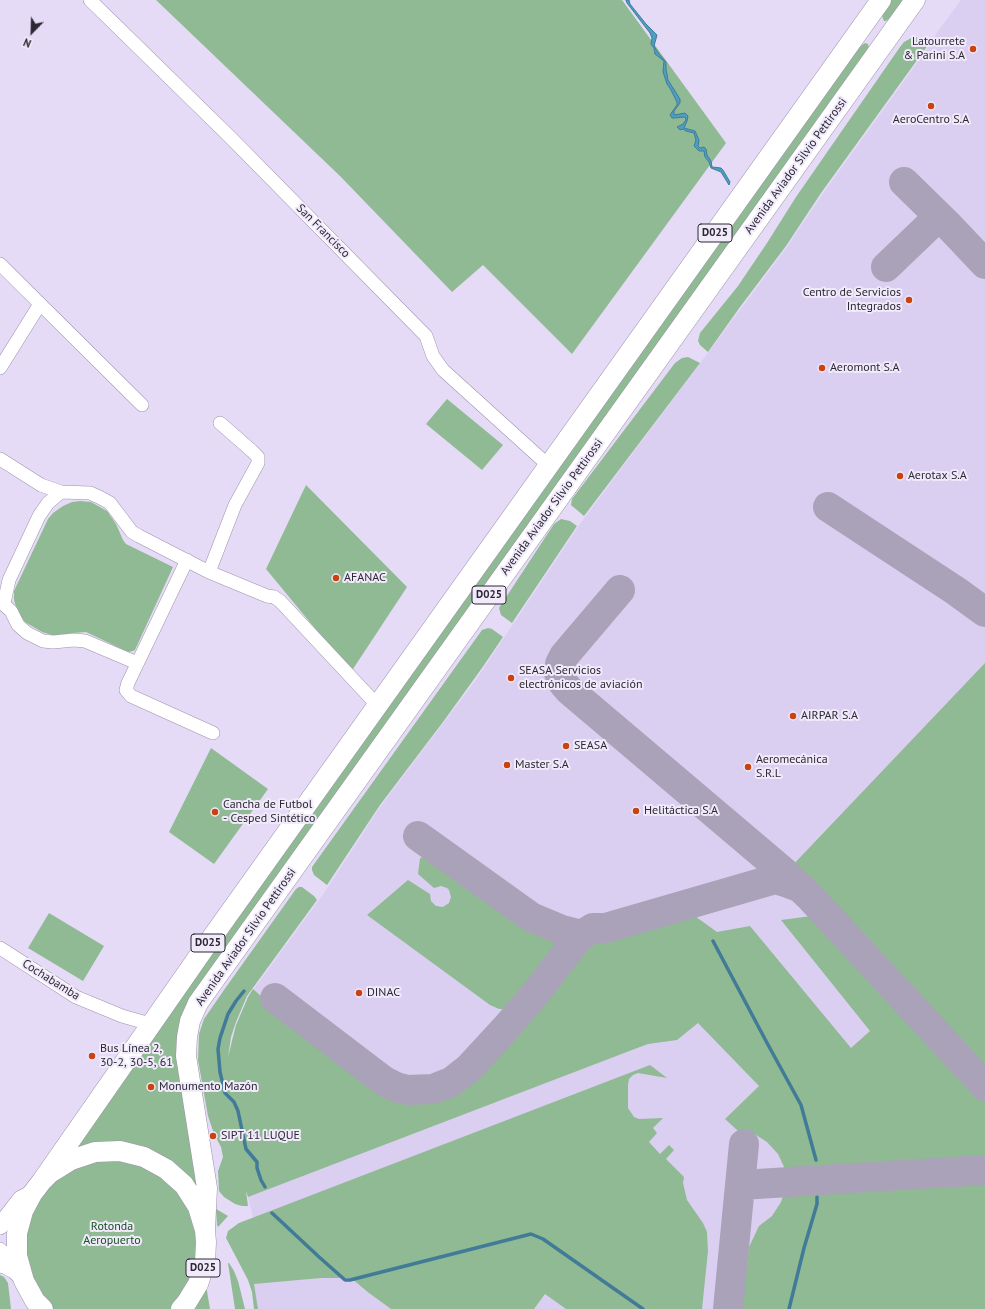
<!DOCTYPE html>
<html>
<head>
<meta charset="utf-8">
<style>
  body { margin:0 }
  #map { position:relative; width:985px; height:1309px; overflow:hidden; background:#e5dbf6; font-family:"PT Sans",sans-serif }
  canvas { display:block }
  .north { position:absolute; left:12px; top:12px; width:40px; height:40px; -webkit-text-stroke:3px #f0eafb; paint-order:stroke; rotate:203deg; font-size:11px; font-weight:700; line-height:16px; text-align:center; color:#2c2833 }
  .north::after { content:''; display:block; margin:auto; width:14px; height:18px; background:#2c2833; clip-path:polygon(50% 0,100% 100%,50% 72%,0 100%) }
</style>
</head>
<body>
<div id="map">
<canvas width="985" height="1309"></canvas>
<div class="north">N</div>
</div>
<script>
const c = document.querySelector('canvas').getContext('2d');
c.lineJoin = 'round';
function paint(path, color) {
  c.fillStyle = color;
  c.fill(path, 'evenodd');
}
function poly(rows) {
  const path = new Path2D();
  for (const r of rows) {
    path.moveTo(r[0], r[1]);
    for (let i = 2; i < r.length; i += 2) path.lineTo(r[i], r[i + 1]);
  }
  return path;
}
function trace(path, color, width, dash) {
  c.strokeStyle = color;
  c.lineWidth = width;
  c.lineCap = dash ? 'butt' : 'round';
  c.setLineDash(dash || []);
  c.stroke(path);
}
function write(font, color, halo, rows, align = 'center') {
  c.font = font + ' "PT Sans",sans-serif';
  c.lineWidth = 4;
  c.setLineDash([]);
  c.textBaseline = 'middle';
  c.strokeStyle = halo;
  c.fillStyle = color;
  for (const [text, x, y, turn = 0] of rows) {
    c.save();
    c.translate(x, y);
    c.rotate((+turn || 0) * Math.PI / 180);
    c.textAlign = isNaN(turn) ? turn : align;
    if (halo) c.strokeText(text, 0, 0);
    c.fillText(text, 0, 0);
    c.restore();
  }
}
paint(poly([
  [961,0,985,0,985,1309,258,1309,242,1222,253,1218,243,1176,227,1085,232,1039,248,997,324,893,380,807,475,681,582,521,787,247,821,196,924,53,938,31]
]), '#dbcff1');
paint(poly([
  [156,0,622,0,726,143,572,354,483,265,452,292,340,176],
  [890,0,906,0,891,17,886,21,884,21,882,16],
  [913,37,916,37,928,45,821,193,786,246,740,307,708,352,700,345,698,341,700,333,738,286,767,243,796,197,900,47,904,42],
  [865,43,868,44,869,48,181,1022,178,1030,177,1045,199,1190,171,1162,66,1154,859,47],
  [688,357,700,363,584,516,571,505,572,499,675,363,682,358],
  [447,399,503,445,482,470,426,424],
  [306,485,407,587,351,672,266,569],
  [80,501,91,502,107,511,116,524,123,540,126,544,173,567,135,650,133,651,128,652,86,632,73,633,61,635,52,635,42,632,25,622,18,613,14,600,14,591,48,519,53,513,63,506,72,502],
  [561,519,570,521,577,526,512,623,501,615,499,608,554,524],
  [488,628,492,629,503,637,482,668,443,722,380,805,327,885,314,875,312,870,312,867,482,630],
  [985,663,985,1077,814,889,790,868],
  [211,748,268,789,214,864,169,832],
  [429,856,522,921,538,929,558,935,560,937,558,942,508,1006,504,1009,499,1009,490,1005,367,915,408,880,430,894,431,901,436,906,443,907,449,903,451,897,449,890,447,888,441,886,434,888,418,874,420,858],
  [299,887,302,887,314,896,317,900,247,996,236,1022,231,1037,228,1057,236,1025,248,997,253,989,289,1021,397,1100,414,1101,441,1095,463,1082,478,1070,573,964,584,949,593,941,692,914,717,932,750,926,851,1048,870,1031,781,920,819,915,985,1096,985,1159,785,1169,778,1154,767,1142,753,1133,737,1130,725,1119,759,1086,698,1023,677,1040,648,1044,632,1050,248,1197,246,1191,248,1206,242,1206,235,1204,224,1197,219,1191,218,1171,223,1157,221,1147,214,1134,208,1116,198,1060,199,1034,204,1019,224,990,296,889],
  [49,913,104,946,83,981,28,948],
  [650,1065,667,1078,638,1073,633,1075,629,1079,628,1085,628,1108,634,1117,639,1119,663,1118,653,1128,657,1133,649,1142,660,1154,669,1145,674,1150,666,1159,684,1177,683,1183,687,1200,703,1223,707,1232,708,1251,702,1309,566,1309,545,1294,534,1309,391,1309,369,1293,351,1278,321,1278,254,1284,258,1309,254,1309,252,1292,248,1280,226,1238,228,1231,239,1223],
  [109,1159,134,1162,177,1187,199,1232,194,1281,173,1309,52,1309,34,1285,26,1262,25,1237,31,1213,44,1191,62,1174,85,1163],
  [985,1173,985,1309,742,1309,749,1247,759,1226,772,1216,781,1202,785,1189,797,1185],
  [216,1209,228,1216,218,1227,217,1225],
  [228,1263,229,1263,234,1271,238,1281,245,1309,235,1309],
  [0,1275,4,1277,8,1283,11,1309,0,1309],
  [206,1285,210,1309,192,1309]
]), '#90ba93');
const water = poly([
  [626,0,629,0,630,4,646,24,657,35,654,46,659,54,666,62,666,69,668,80,680,99,680,103,674,111,674,115,685,113,688,116,687,121,684,128,695,131,699,140,698,146,700,148,704,147,706,149,707,155,711,161,712,167,721,168,723,170,730,182,729,185,721,172,711,168,709,162,705,157,704,151,699,151,694,146,696,140,694,133,686,131,683,129,680,130,677,127,683,124,686,120,685,117,674,118,672,118,670,115,677,105,677,102,671,90,667,84,663,72,664,61,655,54,654,48,651,44,652,38,650,33,627,3,626,0]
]);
paint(water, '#4c9ec3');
trace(water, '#427b98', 1);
trace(poly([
  [713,941,766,1041,801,1105,816,1160],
  [244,991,236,1001,228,1014,220,1038,218,1049,220,1072,225,1093,234,1102,238,1111,246,1149,257,1162,257,1168,261,1180,265,1187],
  [272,1213,318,1256,345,1280,350,1280,531,1234,543,1239,643,1309],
  [789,1309,804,1248,817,1204,817,1197]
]), '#427b98', 3.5);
trace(poly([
  [904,182,949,226,985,264],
  [886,267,933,222,938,221,944,222],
  [828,507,956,591,985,612],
  [620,590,564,656,560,664,559,673,563,683,569,690,785,873,811,898,985,1086],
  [418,836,531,917,562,930,582,935],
  [275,998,384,1081,396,1087,407,1090,433,1089,451,1082,469,1068,505,1029,536,993,572,946,582,935,593,928,606,928,775,879,788,883,801,888],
  [741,1185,985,1170],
  [728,1309,744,1144]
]), '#aaa2b8', 30);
const minor = poly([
  [90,0,231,138,426,336,433,356,443,370,549,466],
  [0,264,142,405],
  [0,368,40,304],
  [0,459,41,485,61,492,90,493,99,497,110,503,132,532,139,536,209,572,267,596,274,597,280,601,378,706],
  [187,560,128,683,126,690,131,696,213,733],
  [209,572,235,505,258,463,258,457,252,451,220,423],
  [0,601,11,611,18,625,27,633,43,641,53,642,74,640,85,641,137,663],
  [4,603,9,580,39,516,48,503,61,492],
  [0,948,76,997,122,1016,150,1024],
  [0,1249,20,1268]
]);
const major = poly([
  [0,1226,21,1199,31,1194],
  [0,1264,5,1265,14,1270,23,1278]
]);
const highway = poly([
  [42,1181,203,950,881,0],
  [205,1230,207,1188,186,1056,187,1037,190,1021,198,1003,915,0],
  [43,1309,35,1301,24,1281,17,1256,17,1233,23,1211,32,1194,42,1181,50,1173,71,1160,95,1152,120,1151,144,1157,166,1169,184,1185,198,1207,205,1230,206,1242,205,1263,198,1284,187,1302,181,1309]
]);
trace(minor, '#9c92ac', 14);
trace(major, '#9c92ac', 18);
trace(highway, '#9c92ac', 21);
trace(minor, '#fff', 13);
trace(major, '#fff', 17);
trace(highway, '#fff', 20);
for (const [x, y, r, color] of [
  [973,49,4,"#ca4210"],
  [931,106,4,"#ca4210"],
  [909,300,4,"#ca4210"],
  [822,368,4,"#ca4210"],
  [900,476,4,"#ca4210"],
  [336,578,4,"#ca4210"],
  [511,678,4,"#ca4210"],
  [793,716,4,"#ca4210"],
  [566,746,4,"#ca4210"],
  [507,765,4,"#ca4210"],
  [748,767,4,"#ca4210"],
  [636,811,4,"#ca4210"],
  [215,812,4,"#ca4210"],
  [359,993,4,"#ca4210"],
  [92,1056,4,"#ca4210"],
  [151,1087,4,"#ca4210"],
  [213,1136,4,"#ca4210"]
]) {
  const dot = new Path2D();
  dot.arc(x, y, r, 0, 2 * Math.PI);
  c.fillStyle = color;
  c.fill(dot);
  trace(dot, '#f0eafb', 1.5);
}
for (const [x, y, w] of [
  [715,233,34],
  [489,595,34],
  [208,943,34],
  [203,1268,34]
]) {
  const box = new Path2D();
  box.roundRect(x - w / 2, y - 9, w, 18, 3);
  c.fillStyle = '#f0eafb';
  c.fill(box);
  trace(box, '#2c2833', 1);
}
write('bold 11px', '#2c2833', null, [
  ["D025",715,233],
  ["D025",489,595],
  ["D025",208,943],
  ["D025",203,1268]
]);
write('12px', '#2c2833', '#f0eafb', [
  ["Latourrete",965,42,"right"],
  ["& Parini S.A",965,56,"right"],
  ["AeroCentro S.A",931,120,"center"],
  ["Centro de Servicios",901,293,"right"],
  ["Integrados",901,307,"right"],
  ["Aeromont S.A",830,368],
  ["Aerotax S.A",908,476],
  ["AFANAC",344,578],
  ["SEASA Servicios",519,671],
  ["electrónicos de aviación",519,685],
  ["AIRPAR S.A",801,716],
  ["SEASA",574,746],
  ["Aeromecánica",756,760],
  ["S.R.L",756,774],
  ["Master S.A",515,765],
  ["Cancha de Futbol",223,805],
  ["- Cesped Sintético",223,819],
  ["Helitáctica S.A",644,811],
  ["DINAC",367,993],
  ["Bus Línea 2,",100,1049],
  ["30-2, 30-5, 61",100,1063],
  ["Monumento Mazón",159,1087],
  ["SIPT 11 LUQUE",221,1136]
], 'left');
write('12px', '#2c2833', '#f0eafb', [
  ["Avenida Aviador Silvio Pettirossi",796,166,-54],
  ["San Francisco",323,231,45],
  ["Avenida Aviador Silvio Pettirossi",552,507,-54],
  ["Avenida Aviador Silvio Pettirossi",246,937,-55],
  ["Cochabamba",51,980,32]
]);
write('12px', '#13511f', '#f0eafb', [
  ["Rotonda",112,1227],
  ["Aeropuerto",112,1241]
]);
</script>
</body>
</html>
